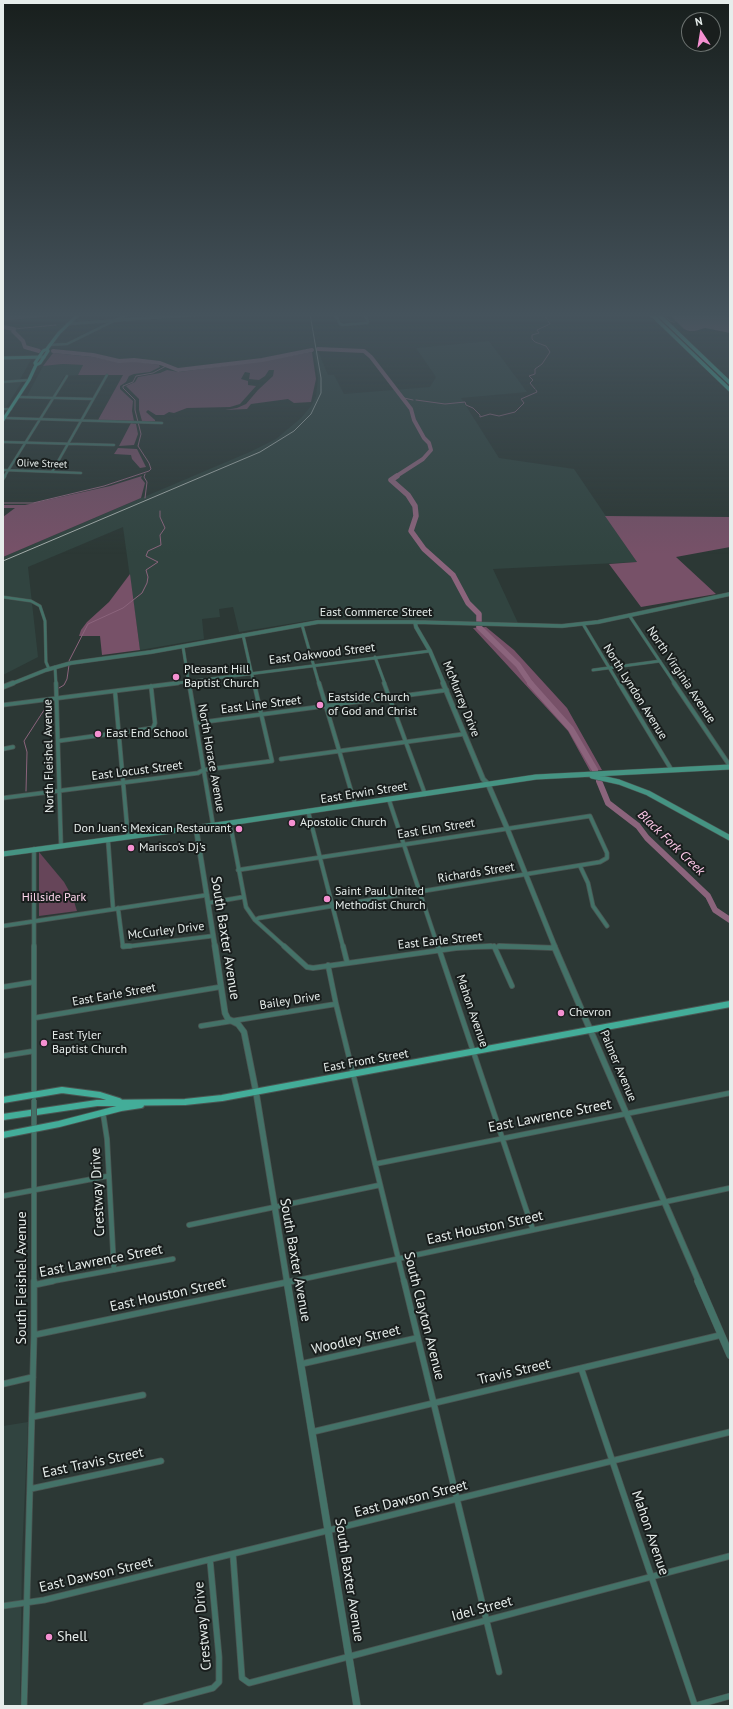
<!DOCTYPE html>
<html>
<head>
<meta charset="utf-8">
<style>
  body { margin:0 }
  #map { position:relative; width:733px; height:1709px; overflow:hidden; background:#2c3835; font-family:"PT Sans",sans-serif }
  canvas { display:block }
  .frame { position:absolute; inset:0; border:4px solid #e6edeb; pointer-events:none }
  .north { position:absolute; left:681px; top:12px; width:40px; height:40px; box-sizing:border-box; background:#191e1d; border:1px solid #6b716f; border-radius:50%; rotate:348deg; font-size:11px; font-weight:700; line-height:16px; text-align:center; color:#e6edeb }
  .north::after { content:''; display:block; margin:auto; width:14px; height:18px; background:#f590d1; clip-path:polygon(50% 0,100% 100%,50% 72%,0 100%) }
</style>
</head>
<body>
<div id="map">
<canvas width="733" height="1709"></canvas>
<div class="frame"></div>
<div class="north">N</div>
</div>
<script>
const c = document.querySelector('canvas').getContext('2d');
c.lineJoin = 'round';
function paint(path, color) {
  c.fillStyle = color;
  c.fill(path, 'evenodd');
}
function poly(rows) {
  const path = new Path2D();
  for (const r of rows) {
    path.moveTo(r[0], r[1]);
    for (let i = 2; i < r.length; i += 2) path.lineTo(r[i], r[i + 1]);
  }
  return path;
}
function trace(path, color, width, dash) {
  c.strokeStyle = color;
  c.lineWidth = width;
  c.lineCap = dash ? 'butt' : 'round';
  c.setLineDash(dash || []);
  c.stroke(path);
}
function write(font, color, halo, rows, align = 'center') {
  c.font = font + ' "PT Sans",sans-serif';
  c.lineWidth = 4;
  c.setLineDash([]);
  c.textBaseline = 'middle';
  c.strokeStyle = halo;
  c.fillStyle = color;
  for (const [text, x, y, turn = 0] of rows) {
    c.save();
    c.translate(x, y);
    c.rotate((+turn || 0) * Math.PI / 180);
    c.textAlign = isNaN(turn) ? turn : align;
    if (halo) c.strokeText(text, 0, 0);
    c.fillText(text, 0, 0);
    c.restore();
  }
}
paint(poly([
  [489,341,527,392,461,398,499,458,574,469,637,562,493,569,518,623,331,617,239,632,233,607,219,609,220,617,202,619,204,639,140,650,123,527,28,567,38,657,3,675,3,557,252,451,276,439,301,418,311,406,316,397,318,378,314,352,318,351,328,375,334,375,344,394,430,387,436,377,416,348],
  [3,360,31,360,19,381,22,382,6,407,3,407],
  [63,364,83,365,78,375,64,376,53,397,27,396,43,366],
  [28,1422,22,1555,20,1706,3,1706,3,1426]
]), '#314440');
paint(poly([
  [39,852,64,882,73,898,77,911,39,916]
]), '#664559');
paint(poly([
  [3,314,69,314,3,321],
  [312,352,316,379,311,402,294,403,288,399,251,404,247,409,225,410,237,408,246,404,258,390,273,376,274,370,269,370,265,376,259,380,249,379,250,373,245,372,241,379,248,381,248,385,256,386,240,404,230,407,187,408,174,413,169,412,164,415,156,415,148,410,146,412,155,420,155,421,142,421,139,410,139,399,126,386,135,382,138,377,160,373,167,370,179,372,262,361],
  [53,353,93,357,118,362,133,361,159,365,160,367,150,372,134,374,129,376,126,382,120,386,120,389,133,401,132,411,134,421,98,420,123,375,78,375,83,365,63,364,43,366],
  [131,423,136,424,138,434,134,445,119,446],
  [118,448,137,449,146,467,140,468,132,459,131,455,114,454],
  [142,476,141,478,145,483,141,498,3,557,3,517,15,508,3,508,3,505,25,505,110,486],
  [605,516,730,517,730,547,676,557,716,594,641,607,609,564,637,562],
  [130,574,140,650,102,655,100,636,79,636,81,630,87,622,109,602],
  [486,627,514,650,567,708,602,770,590,771,568,731,473,628]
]), '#775168');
paint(poly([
  [669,314,710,314,730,317,730,333,705,328,695,331,689,331,684,329,677,322,674,321,675,320]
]), '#8b647c');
trace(poly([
  [663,314,670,321,674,322],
  [3,316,21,317,27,314],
  [14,329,56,325],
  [535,389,530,383,533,380,529,376,535,374,535,369,542,364,550,352,546,346,535,342,532,339,532,335,539,333,537,330,550,324,545,316,549,314],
  [404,398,413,400],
  [416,400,445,404,465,402,466,405,473,408,480,415,480,417,490,414,499,416,515,412,524,403,521,399,537,392,536,390],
  [145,474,144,477,147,482,145,498],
  [3,503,33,503,104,486,149,471,151,469,149,463,138,446,141,434,135,410,135,400,123,388,123,386,133,382,136,376,153,373,166,366],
  [69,661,88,624,123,608,142,593,147,583,148,577,146,570,158,562,146,556,148,551,161,545,160,535,165,528,160,517,160,511],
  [59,688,64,685,67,679,69,665],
  [26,791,27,752,24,741,48,704]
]), '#8b647c', 1);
trace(poly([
  [3,327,14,329,13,331,23,341,25,347,39,351],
  [318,349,364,351,371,357,411,409,414,420,424,438,429,443,431,450,423,459,395,477],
  [53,351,93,355,119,361,134,360,160,363,178,370,262,360,312,350]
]), '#8b647c', 4);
trace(poly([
  [397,476,391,480,408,495,415,506,416,516,411,531,424,549,453,575,468,603,479,614,479,622],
  [479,627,518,665,531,684]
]), '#8b647c', 5.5);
trace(poly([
  [530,683,571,729,595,770],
  [599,781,608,803,638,826,647,838,708,896,715,910,730,920]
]), '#8b647c', 6);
const minorFar4 = poly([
  [335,314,340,324,343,325,367,323,368,321,364,314],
  [49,345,67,344,128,314],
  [3,382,29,380],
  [19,397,93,399],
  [3,409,11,409],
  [5,418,162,423],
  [3,442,114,445],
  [3,470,81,473],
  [52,472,107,375],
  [4,477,67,376]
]);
const minorFar3 = poly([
  [3,479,5,476],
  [3,597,31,601,40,606,45,621,46,662,49,669],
  [629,615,675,684],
  [583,624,619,684],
  [302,625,319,684],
  [243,635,254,684],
  [183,647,189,684],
  [375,657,385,684],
  [55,667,56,684],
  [593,670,660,661],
  [170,684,430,651]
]);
const minorFar2 = poly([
  [56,683,61,846],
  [189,683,213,825],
  [319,683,355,804],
  [384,683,425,794],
  [619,683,671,769],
  [674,683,730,766],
  [115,691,128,837],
  [3,705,178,683],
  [196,723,447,690],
  [58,741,153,728,155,723,151,686],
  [3,749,13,747],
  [281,759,464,734],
  [3,798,198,773,203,770,272,761,254,683],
  [389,800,438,947],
  [308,811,343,947],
  [230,823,246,907,255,920,285,947],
  [108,840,113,908],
  [34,849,34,947],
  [580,866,588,883,593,906,607,926],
  [238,870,590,816,607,853,607,858,600,862,259,918,255,920],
  [208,903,243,897],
  [118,908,123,947,212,936],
  [3,926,207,895],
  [472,947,530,947]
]);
const minorFar1 = poly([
  [34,946,34,1096],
  [123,946,130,946],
  [284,946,307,967,313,968,456,948,491,946],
  [343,946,347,962],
  [438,946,533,1230],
  [494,946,512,986],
  [499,946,555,948],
  [328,965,336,1004,404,1282],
  [3,987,34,982],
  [34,1018,220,987],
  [201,1026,336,1004],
  [3,1056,34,1051],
  [103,1113,107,1139,114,1270],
  [34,1122,34,1282],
  [375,1164,730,1093],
  [3,1196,108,1176],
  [189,1225,380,1185],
  [48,1282,173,1259],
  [289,1282,730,1188]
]);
const minor = poly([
  [404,1281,499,1672],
  [34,1285,53,1281],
  [34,1335,293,1281],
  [301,1364,417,1338],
  [581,1368,695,1706],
  [3,1384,33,1377],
  [32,1417,143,1395],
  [312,1432,721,1335],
  [30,1489,161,1461],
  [233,1555,242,1678,249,1683,730,1556],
  [3,1606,44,1600,730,1432],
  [24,1706,34,1335,34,1281],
  [146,1706,213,1688,219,1682,219,1657,210,1560],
  [694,1706,730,1696]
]);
const tertiaryFar4 = poly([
  [67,324,203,314]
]);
const tertiaryFar3 = poly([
  [415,622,416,627,430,651,444,684],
  [11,684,46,670,71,663,151,652,318,622,415,622,562,626,598,622,730,594]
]);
const tertiaryFar2 = poly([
  [443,683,483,779,488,784,507,828,555,947],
  [3,687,13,683],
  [196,828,215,947]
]);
const tertiaryFar1 = poly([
  [215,946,225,1013,228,1019,238,1024,244,1032,256,1092,287,1282],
  [554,946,699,1282]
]);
const tertiary = poly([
  [287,1281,357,1706],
  [698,1281,730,1355]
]);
const secondaryFar1 = poly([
  [3,358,44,357]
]);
const secondary = poly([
  [592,776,619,782,648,793,730,838],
  [3,854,230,823,536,777,730,767]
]);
const primaryFar1 = poly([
  [36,365,40,363,48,351,47,349],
  [3,420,29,380,36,365,35,363,43,351,47,349,59,333,79,314]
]);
const primary = poly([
  [3,1100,62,1090,100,1095,119,1101],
  [3,1117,97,1103,185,1102,222,1098,730,1004],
  [3,1135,59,1124,121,1108,141,1105]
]);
const trunk = poly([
  [651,314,730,390],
  [658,314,730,383]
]);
trace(minorFar4, '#4a5552', 3);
trace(minorFar3, '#4a5552', 3.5);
trace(minorFar2, '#4a5552', 5);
trace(minorFar1, '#4a5552', 6);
trace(minor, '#4a5552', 7);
trace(tertiaryFar4, '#4a5552', 3.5);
trace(tertiaryFar3, '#4a5552', 4.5);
trace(tertiaryFar2, '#4a5552', 6);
trace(tertiaryFar1, '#4a5552', 7);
trace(tertiary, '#4a5552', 8);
trace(secondaryFar1, '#4a5552', 4);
trace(secondary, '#4a5552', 6);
trace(primaryFar1, '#4a5552', 4);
trace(primary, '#4a5552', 8);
trace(trunk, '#4a5552', 4.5);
trace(minorFar4, '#447268', 2);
trace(minorFar3, '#447268', 2.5);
trace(minorFar2, '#447268', 3.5);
trace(minorFar1, '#447268', 4.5);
trace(minor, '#447268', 5.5);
trace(tertiaryFar4, '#447268', 2.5);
trace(tertiaryFar3, '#447268', 3.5);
trace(tertiaryFar2, '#447268', 4.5);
trace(tertiaryFar1, '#447268', 5.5);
trace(tertiary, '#447268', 7);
trace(secondaryFar1, '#459483', 3);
trace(secondary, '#459483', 5);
trace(primaryFar1, '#43ad99', 3);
trace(primary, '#43ad99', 6);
trace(trunk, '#40b8a2', 3.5);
trace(poly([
  [3,561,260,452,294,431,311,414,321,393,321,378,310,314]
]), '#a5aeab', 1);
const minorBridge = poly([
  [34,1100,34,1122]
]);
trace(minorBridge, '#4a5552', 6, []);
trace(minorBridge, '#447268', 4.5);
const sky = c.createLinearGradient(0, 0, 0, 554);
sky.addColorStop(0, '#181f1d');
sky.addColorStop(0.57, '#45535c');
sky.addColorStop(1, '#45535c00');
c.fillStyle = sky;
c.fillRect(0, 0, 733, 554);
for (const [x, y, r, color] of [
  [176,677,4,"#f590d1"],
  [320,705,4,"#f590d1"],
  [98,734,4,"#f590d1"],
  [292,823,4,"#f590d1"],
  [239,829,4,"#f590d1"],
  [131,848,4,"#f590d1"],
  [327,899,4,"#f590d1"],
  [561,1013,4,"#f590d1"],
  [44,1043,4,"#f590d1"],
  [49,1637,4,"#f590d1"]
]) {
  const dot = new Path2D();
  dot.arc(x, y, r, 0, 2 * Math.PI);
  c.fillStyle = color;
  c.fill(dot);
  trace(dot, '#191e1d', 1.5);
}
write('10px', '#e6edeb', '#191e1d', [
  ["Olive Street",42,464,2]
]);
write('12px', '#e6edeb', '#191e1d', [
  ["East Commerce Street",376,613],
  ["East Oakwood Street",322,654,-7],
  ["North Virginia Avenue",681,675,56],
  ["North Lyndon Avenue",635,692,58],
  ["McMurrey Drive",461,699,68],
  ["East Line Street",261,705,-7],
  ["North Fleishel Avenue",49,756,-91],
  ["North Horace Avenue",211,758,80],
  ["East Locust Street",137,771,-7],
  ["East Erwin Street",364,793,-9],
  ["East Elm Street",436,829,-9],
  ["Richards Street",476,873,-9],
  ["McCurley Drive",166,931,-7],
  ["East Earle Street",440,941,-6],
  ["East Earle Street",114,995,-10],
  ["Bailey Drive",290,1001,-9],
  ["Mahon Avenue",472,1011,71],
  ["East Front Street",366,1061,-10],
  ["Palmer Avenue",618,1066,67]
]);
write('12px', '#e6edeb', '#191e1d', [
  ["Pleasant Hill",184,670],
  ["Baptist Church",184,684],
  ["Eastside Church",328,698],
  ["of God and Christ",328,712],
  ["East End School",106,734],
  ["Apostolic Church",300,823],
  ["Don Juan's Mexican Restaurant",231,829,"right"],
  ["Marisco's Dj's",139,848],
  ["Saint Paul United",335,892],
  ["Methodist Church",335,906],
  ["Chevron",569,1013],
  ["East Tyler",52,1036],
  ["Baptist Church",52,1050]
], 'left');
write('12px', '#fed6ed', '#191e1d', [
  ["Hillside Park",54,898]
]);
write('italic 13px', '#fec9e9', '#191e1d', [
  ["Black Fork Creek",671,843,44]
]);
write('14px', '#e6edeb', '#191e1d', [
  ["South Baxter Avenue",225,938,81],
  ["East Lawrence Street",550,1116,-11],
  ["Crestway Drive",98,1192,-93],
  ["East Houston Street",485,1228,-12],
  ["South Baxter Avenue",295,1260,80],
  ["East Lawrence Street",101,1261,-11],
  ["South Fleishel Avenue",22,1278,-90],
  ["East Houston Street",168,1295,-12],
  ["South Clayton Avenue",424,1316,76],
  ["Woodley Street",356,1340,-13],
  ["Travis Street",514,1372,-13],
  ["East Travis Street",93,1463,-12],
  ["East Dawson Street",411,1499,-14],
  ["Mahon Avenue",650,1533,71],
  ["East Dawson Street",96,1575,-13],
  ["South Baxter Avenue",349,1580,81],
  ["Idel Street",482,1609,-15],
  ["Crestway Drive",203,1626,-95]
]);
write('14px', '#e6edeb', '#191e1d', [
  ["Shell",57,1637]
], 'left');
</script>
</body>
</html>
